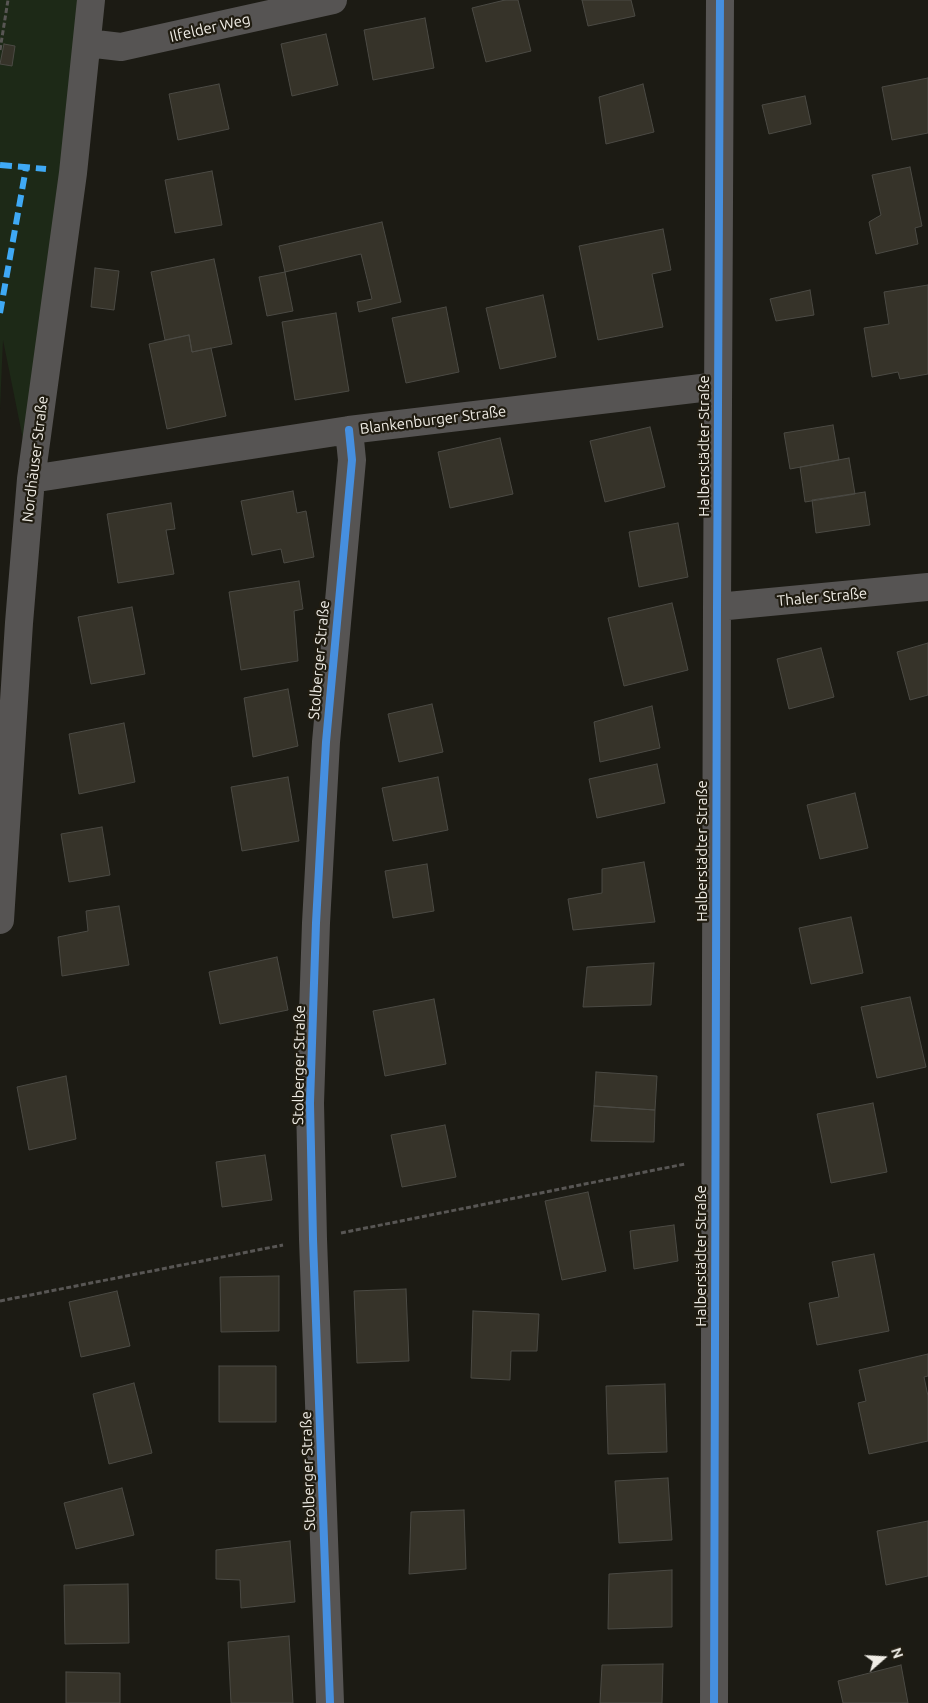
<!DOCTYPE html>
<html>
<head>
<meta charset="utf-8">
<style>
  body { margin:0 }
  #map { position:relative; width:928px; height:1703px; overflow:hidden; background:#1c1b14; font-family:Ubuntu,sans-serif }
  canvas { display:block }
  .north { position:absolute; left:858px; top:1633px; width:50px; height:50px; -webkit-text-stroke:4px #201c11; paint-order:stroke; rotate:71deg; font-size:14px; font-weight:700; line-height:20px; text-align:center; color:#f0ede6 }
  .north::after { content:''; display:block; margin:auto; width:18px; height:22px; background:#f0ede6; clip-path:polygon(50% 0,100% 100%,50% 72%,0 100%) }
</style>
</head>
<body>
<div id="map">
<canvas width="928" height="1703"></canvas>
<div class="north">N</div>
</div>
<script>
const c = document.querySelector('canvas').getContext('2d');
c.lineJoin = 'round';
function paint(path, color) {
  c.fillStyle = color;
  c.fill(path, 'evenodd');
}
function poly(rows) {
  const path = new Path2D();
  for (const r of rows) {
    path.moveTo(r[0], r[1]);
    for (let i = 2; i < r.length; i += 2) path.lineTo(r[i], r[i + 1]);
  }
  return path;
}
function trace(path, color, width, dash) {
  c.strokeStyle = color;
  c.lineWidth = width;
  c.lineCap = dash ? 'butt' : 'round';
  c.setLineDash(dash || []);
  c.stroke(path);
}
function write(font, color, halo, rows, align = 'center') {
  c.font = font + ' Ubuntu,sans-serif';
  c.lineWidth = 4.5;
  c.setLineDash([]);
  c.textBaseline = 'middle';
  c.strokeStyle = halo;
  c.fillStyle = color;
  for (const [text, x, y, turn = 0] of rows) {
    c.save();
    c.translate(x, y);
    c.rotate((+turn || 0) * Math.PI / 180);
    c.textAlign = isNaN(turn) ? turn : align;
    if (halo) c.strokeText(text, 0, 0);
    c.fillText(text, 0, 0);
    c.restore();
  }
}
paint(poly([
  [0,0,91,0,31,479,3,340,0,409]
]), '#1d2917');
const building = poly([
  [505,0,518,0,531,51,486,62,472,8,505,0],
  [582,0,631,0,635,16,588,26,582,0],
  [425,18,434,68,373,80,364,30,425,18],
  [326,34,338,85,292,96,281,44,326,34],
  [4,44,15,46,12,66,0,64,4,44],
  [928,78,928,133,892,140,882,87,928,78],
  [219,84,229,129,178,140,169,94,219,84],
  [643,84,654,132,606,144,599,97,643,84],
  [805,96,811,124,769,134,762,105,805,96],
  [910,167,922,226,915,228,918,244,876,254,869,222,881,215,872,175,910,167],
  [212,171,222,225,175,233,165,180,212,171],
  [382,222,401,302,359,312,357,302,372,299,361,254,285,272,279,246,382,222],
  [663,229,671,270,652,274,663,327,598,340,579,246,663,229],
  [214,259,232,344,192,352,189,335,165,340,151,272,214,259],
  [95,268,119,271,114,310,91,307,95,268],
  [285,272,293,311,267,316,259,277,285,272],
  [928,285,928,374,900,379,898,372,872,377,864,328,889,324,884,292,928,285],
  [810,290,814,315,776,321,770,299,810,290],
  [543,295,556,357,500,369,486,308,543,295],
  [446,307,459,372,406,383,392,318,446,307],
  [336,313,349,391,295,400,282,322,336,313],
  [189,335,192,352,211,348,226,416,167,429,149,344,189,335],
  [833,425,839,460,790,469,784,433,833,425],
  [650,427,665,487,605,502,590,441,650,427],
  [500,438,513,494,450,508,438,452,500,438],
  [849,458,855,494,805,502,800,467,849,458],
  [293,491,297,513,306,511,314,557,284,563,281,549,252,555,241,501,293,491],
  [865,492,870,525,816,533,812,500,865,492],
  [171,503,175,529,166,530,174,574,118,583,107,514,171,503],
  [678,523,688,577,639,587,629,532,678,523],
  [299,581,303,609,294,611,298,661,241,670,229,592,299,581],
  [672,603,688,670,624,686,608,618,672,603],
  [132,607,145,674,91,684,78,617,132,607],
  [928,643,928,695,910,700,897,652,928,643],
  [821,648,834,697,789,709,777,659,821,648],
  [288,689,298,746,253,757,244,698,288,689],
  [432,704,443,752,399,762,388,714,432,704],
  [652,706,660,748,600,762,594,722,652,706],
  [124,723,135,782,79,794,69,734,124,723],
  [657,764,665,803,597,818,589,779,657,764],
  [288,777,299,841,242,851,231,787,288,777],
  [438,777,448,830,393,841,382,788,438,777],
  [855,793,868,848,820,859,807,805,855,793],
  [102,827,110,875,69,882,61,834,102,827],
  [644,862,655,922,573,930,568,899,602,893,602,869,644,862],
  [427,864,434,911,393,918,385,871,427,864],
  [119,906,129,965,62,976,58,937,88,931,86,911,119,906],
  [851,917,863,973,811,984,799,928,851,917],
  [277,957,288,1010,220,1024,209,972,277,957],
  [654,963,651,1005,583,1007,587,967,654,963],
  [910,997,926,1067,877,1078,861,1007,910,997],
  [434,999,446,1064,385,1076,373,1011,434,999],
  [596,1072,657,1076,655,1110,594,1106,596,1072],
  [66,1076,76,1139,29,1150,17,1087,66,1076],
  [873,1103,887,1172,831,1183,817,1114,873,1103],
  [594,1106,655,1110,654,1142,591,1141,594,1106],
  [445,1125,456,1177,402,1187,391,1135,445,1125],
  [265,1155,272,1200,222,1207,216,1162,265,1155],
  [588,1192,606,1271,562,1280,545,1201,588,1192],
  [674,1225,678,1261,634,1269,630,1231,674,1225],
  [874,1254,889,1331,817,1345,809,1303,839,1297,832,1262,874,1254],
  [279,1276,279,1331,221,1332,220,1277,279,1276],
  [406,1289,409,1361,357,1363,354,1291,406,1289],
  [117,1291,130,1346,81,1357,69,1302,117,1291],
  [473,1311,539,1314,537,1351,511,1351,510,1380,471,1378,473,1311],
  [928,1354,928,1376,924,1377,928,1396,928,1441,869,1454,858,1403,866,1401,859,1370,928,1354],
  [219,1366,276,1366,276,1422,219,1422,219,1366],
  [134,1383,152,1453,109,1464,93,1394,134,1383],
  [665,1384,667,1452,608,1454,606,1386,665,1384],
  [668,1478,672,1540,619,1543,615,1481,668,1478],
  [122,1488,134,1535,76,1549,64,1503,122,1488],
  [464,1510,466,1569,409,1574,411,1512,464,1510],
  [928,1521,928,1576,886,1585,877,1531,928,1521],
  [290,1541,295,1602,241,1608,240,1580,216,1579,216,1550,290,1541],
  [672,1570,672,1627,608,1629,609,1574,672,1570],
  [128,1584,129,1643,65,1644,64,1585,128,1584],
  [289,1636,293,1703,231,1703,228,1642,289,1636],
  [663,1664,662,1703,600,1703,602,1665,663,1664],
  [901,1665,908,1703,843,1703,838,1681,901,1665],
  [66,1672,120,1673,120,1703,66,1703,66,1672]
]);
paint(building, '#363329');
trace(building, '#4b4a44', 1);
trace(poly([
  [0,50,8,0],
  [341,1233,685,1164],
  [0,1301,283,1245]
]), '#585654', 3, [5, 2.5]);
trace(poly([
  [87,43,121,47,333,0],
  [31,479,349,430,718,386],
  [717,607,928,587],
  [0,920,19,623,31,479,73,173,91,0],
  [330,1703,313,1239,310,1103,316,923,326,742,352,460,349,430],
  [714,1703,717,607,720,0]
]), '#565453', 28);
trace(poly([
  [0,165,46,169],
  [0,313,26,168]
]), '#3fa9f5', 6, [12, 6]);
trace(poly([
  [330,1703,313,1239,310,1103,316,923,326,742,352,460,349,430],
  [714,1703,717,607,720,0]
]), '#468fdf', 8);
write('15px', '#f0ede6', '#201c11', [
  ["Ilfelder Weg",210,28,-13],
  ["Blankenburger Straße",433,420,-7],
  ["Halberstädter Straße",704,446,-90],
  ["Nordhäuser Straße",35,459,-83],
  ["Thaler Straße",822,597,-5],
  ["Stolberger Straße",319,660,-85],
  ["Halberstädter Straße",702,851,-90],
  ["Stolberger Straße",299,1065,-89],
  ["Halberstädter Straße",701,1256,-90],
  ["Stolberger Straße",308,1471,-92]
]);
</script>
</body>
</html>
